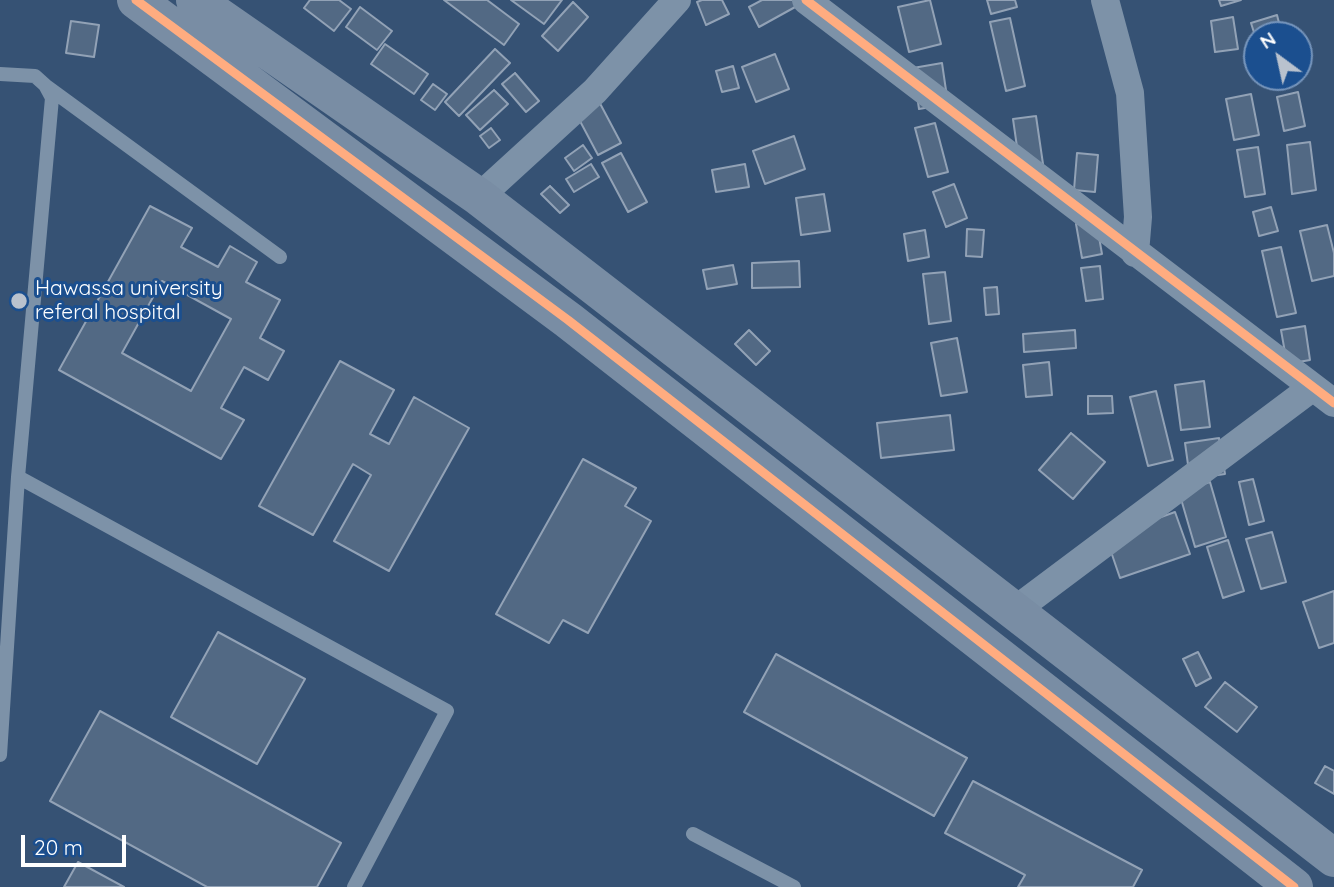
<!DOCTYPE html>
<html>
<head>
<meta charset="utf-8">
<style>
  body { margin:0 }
  #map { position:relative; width:1334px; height:887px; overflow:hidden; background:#365274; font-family:Quicksand,sans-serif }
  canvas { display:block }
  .north { position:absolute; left:1243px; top:21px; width:70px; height:70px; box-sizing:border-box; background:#1b4f8f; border:2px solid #7695bc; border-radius:50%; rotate:327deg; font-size:19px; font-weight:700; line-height:28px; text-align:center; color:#fff }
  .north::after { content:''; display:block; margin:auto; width:24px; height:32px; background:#b9c2ce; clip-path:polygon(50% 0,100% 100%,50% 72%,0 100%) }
  .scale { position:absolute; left:21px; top:835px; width:105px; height:32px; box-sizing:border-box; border:4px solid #fff; border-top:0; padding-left:9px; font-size:21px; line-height:24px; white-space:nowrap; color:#fff; -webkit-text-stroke:5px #1b4f8f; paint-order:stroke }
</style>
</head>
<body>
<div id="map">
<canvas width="1334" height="887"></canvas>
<div class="north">N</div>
<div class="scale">20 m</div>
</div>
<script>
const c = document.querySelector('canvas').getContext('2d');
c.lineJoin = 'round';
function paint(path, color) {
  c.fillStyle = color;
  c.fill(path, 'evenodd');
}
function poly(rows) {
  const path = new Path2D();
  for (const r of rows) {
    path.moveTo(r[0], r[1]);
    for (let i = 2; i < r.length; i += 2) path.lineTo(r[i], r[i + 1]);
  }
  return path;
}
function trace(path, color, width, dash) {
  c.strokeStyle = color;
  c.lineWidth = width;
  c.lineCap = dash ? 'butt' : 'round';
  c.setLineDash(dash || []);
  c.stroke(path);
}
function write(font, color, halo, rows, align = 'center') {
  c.font = font + ' Quicksand,sans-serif';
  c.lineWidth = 6;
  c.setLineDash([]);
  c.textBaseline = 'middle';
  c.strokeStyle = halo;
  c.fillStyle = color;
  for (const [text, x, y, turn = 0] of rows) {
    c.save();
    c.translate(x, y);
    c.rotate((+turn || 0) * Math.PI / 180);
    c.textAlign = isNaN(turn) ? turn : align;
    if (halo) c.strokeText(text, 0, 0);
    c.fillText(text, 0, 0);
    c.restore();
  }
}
const building = poly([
  [310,0,339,0,351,9,334,31,304,8,310,0],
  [444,0,487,0,519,24,504,45,444,0],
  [511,0,562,0,544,24,511,0],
  [702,0,722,0,729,14,706,25,697,2,702,0],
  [762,0,794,0,797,6,759,27,749,7,762,0],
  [930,0,941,44,909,52,898,7,930,0],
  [987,0,1015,0,1017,7,991,14,987,0],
  [1219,0,1241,0,1221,6,1219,0],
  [573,2,588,17,558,51,542,36,573,2],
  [360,7,392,31,377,50,346,27,360,7],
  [1277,15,1282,35,1257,35,1257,42,1251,23,1277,15],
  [1233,17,1238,49,1215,52,1211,21,1233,17],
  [1010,18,1025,86,1006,91,990,22,1010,18],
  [71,21,99,25,94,57,66,53,71,21],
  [385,44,428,74,414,94,371,64,385,44],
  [495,49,510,63,459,116,445,102,495,49],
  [775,54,789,89,756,102,742,67,775,54],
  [942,63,948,104,919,109,913,68,942,63],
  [733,66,739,88,722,92,716,71,733,66],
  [515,73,539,101,526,112,502,84,515,73],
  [433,84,447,94,435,110,421,100,433,84],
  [494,90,508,104,480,130,466,115,494,90],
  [1298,92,1305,126,1284,131,1277,97,1298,92],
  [595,94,621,143,598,155,572,106,595,94],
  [1251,94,1259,135,1234,140,1226,99,1251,94],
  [1036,116,1043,164,1020,168,1013,119,1036,116],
  [935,123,948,172,928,177,915,128,935,123],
  [491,128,500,140,489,148,480,136,491,128],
  [794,136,805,169,765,184,753,151,794,136],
  [1310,142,1316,190,1292,194,1287,145,1310,142],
  [583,145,592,158,574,171,565,158,583,145],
  [1258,147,1265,194,1245,197,1237,150,1258,147],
  [621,153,647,202,628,212,602,163,621,153],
  [1077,153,1098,155,1095,192,1074,190,1077,153],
  [591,164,599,177,574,192,566,179,591,164],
  [745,164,749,187,716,192,712,170,745,164],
  [954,184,967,218,946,227,933,192,954,184],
  [550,186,569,205,560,213,541,194,550,186],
  [824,194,830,231,801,235,796,198,824,194],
  [150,206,192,228,181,247,218,267,230,246,257,262,246,282,280,300,260,338,284,351,268,380,244,367,221,408,244,420,221,459,59,370,150,206],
  [162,281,231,319,191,391,122,353,162,281],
  [1271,207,1278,231,1259,236,1253,212,1271,207],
  [1096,220,1102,254,1082,258,1076,224,1096,220],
  [1327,225,1334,253,1334,276,1312,281,1300,231,1327,225],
  [967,229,984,230,982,257,966,256,967,229],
  [925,230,929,257,908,261,904,234,925,230],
  [1281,247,1296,313,1277,317,1262,251,1281,247],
  [799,261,800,287,752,288,752,263,799,261],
  [733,265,737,284,707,289,703,270,733,265],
  [1100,266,1103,299,1086,301,1081,268,1100,266],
  [945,272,951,321,929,324,923,274,945,272],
  [997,287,999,314,986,315,984,288,997,287],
  [1305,326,1310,360,1287,364,1281,330,1305,326],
  [749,330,770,351,756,365,735,344,749,330],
  [1075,330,1076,348,1024,352,1023,334,1075,330],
  [957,338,967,392,941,396,931,343,957,338],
  [340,361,394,390,370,434,389,444,414,397,469,428,389,571,334,541,371,475,353,464,313,535,259,506,340,361],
  [1049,362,1052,395,1026,397,1023,365,1049,362],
  [1204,381,1210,427,1181,430,1175,385,1204,381],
  [1156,391,1173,460,1148,466,1130,397,1156,391],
  [1088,396,1112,396,1113,413,1088,414,1088,396],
  [950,415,954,450,881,458,877,423,950,415],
  [1071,433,1105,462,1073,499,1039,470,1071,433],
  [1219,438,1225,474,1190,479,1185,443,1219,438],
  [583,459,636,488,625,506,651,521,588,633,563,620,549,643,496,614,583,459],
  [1253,479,1264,521,1249,525,1239,482,1253,479],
  [1210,482,1226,537,1195,547,1179,492,1210,482],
  [1175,512,1190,554,1120,578,1106,537,1175,512],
  [1272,532,1286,582,1261,589,1246,539,1272,532],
  [1228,540,1244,591,1223,598,1207,547,1228,540],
  [1334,591,1334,643,1319,648,1303,602,1334,591],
  [218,632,305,679,257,764,171,717,218,632],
  [1198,652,1211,678,1196,686,1183,659,1198,652],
  [776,654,967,758,934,816,744,712,776,654],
  [1225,682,1257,707,1237,732,1205,707,1225,682],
  [100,711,341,843,317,887,207,887,50,801,100,711],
  [1325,766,1334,771,1334,794,1315,783,1325,766],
  [973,781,1142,870,1133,887,1018,887,1025,875,945,833,973,781],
  [78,862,124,887,64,887,78,862]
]);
paint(building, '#526984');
trace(building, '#92a2b6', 2);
trace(poly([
  [0,74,35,76,45,85,52,98,18,477,0,755],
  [46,86,280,257],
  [18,477,447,711,354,887],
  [693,834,794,887]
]), '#7d92a8', 14);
trace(poly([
  [806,0,1334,403],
  [1105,0,1130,93,1138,217,1135,253],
  [479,197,595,91,677,0],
  [1014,611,1313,387]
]), '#7d92a8', 28);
trace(poly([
  [136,0,568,320,1294,887],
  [195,0,479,197,1334,858]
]), '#798da4', 38);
trace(poly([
  [136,0,568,320,1294,887],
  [806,0,1334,403]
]), '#ffac80', 9);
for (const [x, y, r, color] of [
  [19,301,9,"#b9c2ce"]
]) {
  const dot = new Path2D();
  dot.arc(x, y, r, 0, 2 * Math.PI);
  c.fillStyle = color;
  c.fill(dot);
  trace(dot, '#1b4f8f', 2.5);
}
write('21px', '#fff', '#1b4f8f', [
  ["Hawassa university",35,289],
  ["referal hospital",35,313]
], 'left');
</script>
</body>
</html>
